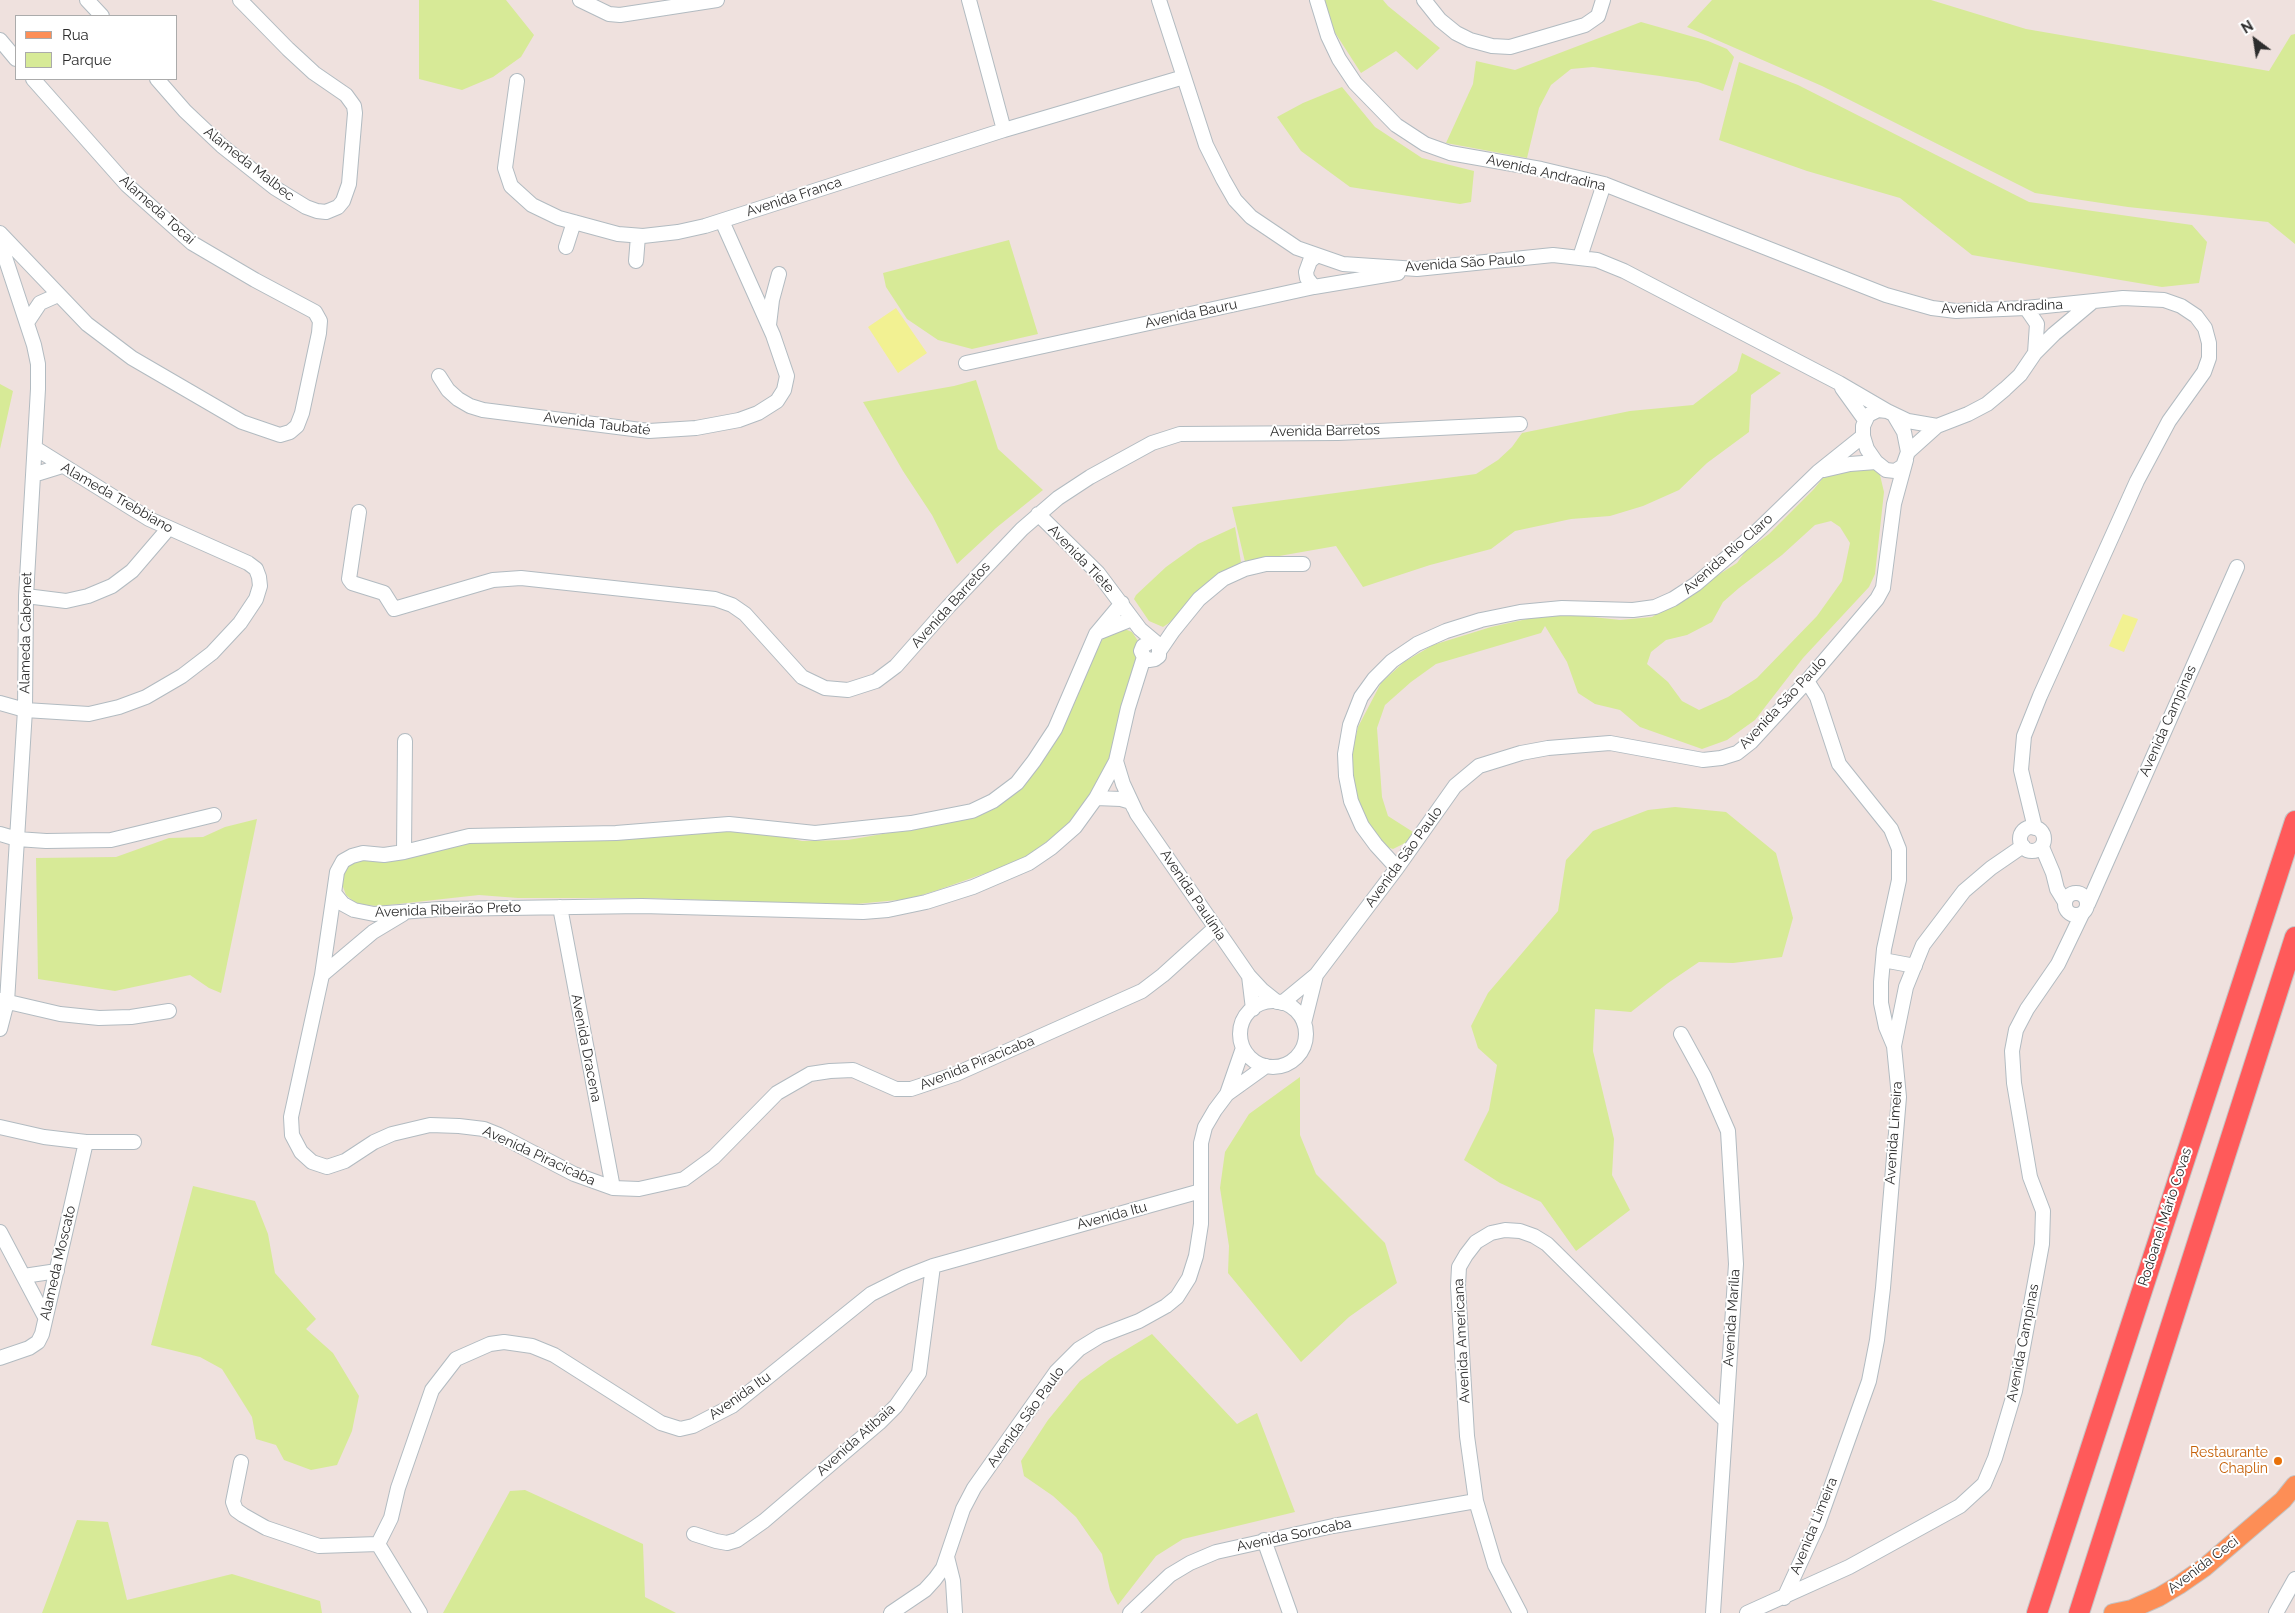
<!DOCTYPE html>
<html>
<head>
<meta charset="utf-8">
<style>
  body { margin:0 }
  #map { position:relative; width:2295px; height:1613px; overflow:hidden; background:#efe1de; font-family:Raleway,sans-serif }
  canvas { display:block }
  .legend { position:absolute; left:15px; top:15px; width:162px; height:65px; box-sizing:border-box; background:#fff; border:1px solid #ababab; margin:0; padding:6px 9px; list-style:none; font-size:15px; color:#2d2d2d }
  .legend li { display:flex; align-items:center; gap:10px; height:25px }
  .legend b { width:25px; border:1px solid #ababab }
  .north { position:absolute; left:2230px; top:15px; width:50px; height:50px; -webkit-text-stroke:4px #fff; paint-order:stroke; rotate:329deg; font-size:14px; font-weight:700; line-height:20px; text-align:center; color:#2d2d2d }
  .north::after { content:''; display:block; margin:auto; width:18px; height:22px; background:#2d2d2d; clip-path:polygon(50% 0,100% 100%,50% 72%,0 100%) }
</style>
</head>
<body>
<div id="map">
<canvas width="2295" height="1613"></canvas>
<ul class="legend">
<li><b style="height:6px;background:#fd8e56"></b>Rua</li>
<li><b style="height:14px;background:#d7ea97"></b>Parque</li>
</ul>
<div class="north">N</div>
</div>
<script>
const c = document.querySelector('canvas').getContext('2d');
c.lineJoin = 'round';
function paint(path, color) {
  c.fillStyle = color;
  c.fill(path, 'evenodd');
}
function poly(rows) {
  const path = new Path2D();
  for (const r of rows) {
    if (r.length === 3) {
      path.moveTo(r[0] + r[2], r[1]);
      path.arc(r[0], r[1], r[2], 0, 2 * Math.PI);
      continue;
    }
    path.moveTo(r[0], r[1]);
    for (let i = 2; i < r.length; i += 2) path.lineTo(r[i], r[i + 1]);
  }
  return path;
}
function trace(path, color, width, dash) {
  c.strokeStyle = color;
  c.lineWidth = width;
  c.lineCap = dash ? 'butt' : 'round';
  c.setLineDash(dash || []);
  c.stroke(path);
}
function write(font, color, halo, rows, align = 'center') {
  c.font = font + ' Raleway,sans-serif';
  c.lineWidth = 4;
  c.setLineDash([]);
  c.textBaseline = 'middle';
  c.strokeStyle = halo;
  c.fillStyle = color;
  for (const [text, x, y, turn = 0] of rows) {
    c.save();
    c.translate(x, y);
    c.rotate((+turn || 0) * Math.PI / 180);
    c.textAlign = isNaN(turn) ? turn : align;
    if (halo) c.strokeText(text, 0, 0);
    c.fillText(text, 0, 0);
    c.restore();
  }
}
paint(poly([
  [419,0,506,0,534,35,521,57,493,77,462,90,419,79],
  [1323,0,1383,0,1388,6,1440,48,1417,70,1396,51,1361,73,1334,31],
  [1712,0,1931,0,2026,29,2269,71,2291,35,2295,34,2295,244,2268,222,2128,207,2035,193,1822,86,1687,27],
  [1641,22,1708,41,1727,49,1734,57,1723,91,1698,82,1660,76,1593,67,1571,69,1551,85,1539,108,1527,158,1446,143,1473,84,1476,61,1515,70],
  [1739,62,1798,85,2029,202,2192,225,2207,242,2199,283,2162,287,1972,255,1900,198,1807,171,1719,140],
  [1342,87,1375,127,1422,158,1474,171,1471,202,1460,204,1350,187,1301,151,1277,117,1303,103],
  [1009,240,1038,334,972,349,938,340,907,319,886,287,883,273],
  [1742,353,1781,373,1751,395,1749,432,1707,463,1679,490,1643,506,1610,516,1571,519,1515,531,1491,549,1430,565,1363,587,1336,546,1245,562,1232,507,1476,474,1498,460,1512,447,1522,433,1630,411,1693,405,1737,371],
  [976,380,998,449,1043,490,996,528,957,564,932,515,903,471,863,402,954,386],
  [0,384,13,391,0,449],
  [1868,464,1879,471,1884,492,1875,574,1869,587,1803,658,1755,720,1727,740,1702,749,1640,727,1620,710,1595,704,1578,693,1567,662,1545,626,1541,633,1436,664,1411,682,1385,705,1377,728,1382,797,1388,816,1413,832,1407,842,1393,849,1384,846,1360,811,1352,778,1353,749,1358,727,1381,683,1404,662,1433,645,1491,627,1536,617,1566,614,1620,620,1652,617,1737,563,1745,552,1769,534,1814,489,1827,473],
  [1831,521,1840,527,1850,543,1842,581,1817,616,1757,678,1728,697,1699,710,1682,701,1668,682,1647,664,1651,652,1666,640,1687,635,1712,622,1723,602,1739,588,1782,555,1815,525],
  [1235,527,1241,562,1199,590,1186,607,1169,623,1163,627,1149,621,1134,599,1136,595,1166,567,1198,544],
  [1122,628,1132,632,1138,641,1139,654,1115,747,1101,781,1086,805,1059,836,1017,862,935,891,908,899,846,905,647,898,518,898,479,895,380,906,358,905,346,895,342,884,344,870,356,861,399,860,469,841,516,838,596,841,725,829,762,832,802,841,848,840,968,819,1034,767,1097,647,1107,633],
  [1675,807,1726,812,1776,853,1793,918,1782,957,1733,963,1699,962,1668,983,1631,1012,1595,1009,1593,1051,1614,1139,1612,1175,1630,1210,1576,1251,1541,1202,1500,1183,1464,1160,1489,1110,1497,1065,1478,1048,1471,1026,1488,993,1558,911,1566,860,1593,831,1648,810],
  [257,819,221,993,209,988,190,975,115,991,38,979,36,858,116,857,169,838,203,837,225,827],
  [1300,1077,1300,1135,1316,1174,1385,1243,1397,1283,1349,1317,1301,1362,1228,1273,1229,1246,1220,1188,1225,1152,1249,1114],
  [193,1186,255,1201,268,1234,275,1273,316,1319,306,1329,333,1353,359,1396,352,1431,337,1465,311,1470,284,1460,276,1445,256,1439,252,1417,222,1369,200,1357,151,1345],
  [1152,1334,1237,1424,1257,1413,1295,1512,1183,1539,1156,1556,1118,1605,1110,1590,1102,1554,1076,1517,1053,1496,1024,1476,1021,1461,1048,1420,1080,1381,1109,1360],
  [525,1490,643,1544,645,1597,676,1613,443,1613,510,1491],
  [77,1520,108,1522,127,1600,232,1574,320,1601,322,1613,42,1613]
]), '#d7ea97');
paint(poly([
  [896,308,927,353,898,373,868,327],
  [2123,614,2138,619,2124,652,2109,646]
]), '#f2f192');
const minor = poly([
  [87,0,102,16],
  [580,0,609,14,620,15,717,0],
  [969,0,1004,130],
  [1159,0,1206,145,1223,179,1235,200,1251,217,1297,248,1343,264,1417,269,1553,255,1597,260,1624,271,1839,383,1887,411],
  [1317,0,1328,36,1339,59,1355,83,1396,125,1425,144,1450,153,1541,169,1604,184,1886,295,1932,308,1956,311,2026,308,2123,298,2164,300,2181,306,2196,316,2205,328,2209,343,2209,358,2204,372,2169,421,2137,481,2040,696,2024,736,2021,770,2035,828],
  [1424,0,1440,20,1456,33,1470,40,1492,46,1510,47,1585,25,1598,16,1603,0],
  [0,40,16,59],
  [157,79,185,111,222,146,275,188,306,207,317,211,326,212,338,207,343,201,349,184,355,113,354,106,346,95,314,73,288,49,240,0],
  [517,81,505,168,511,186,532,205,559,218,618,234,643,236,678,232,705,226,1004,130,1184,77],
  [0,233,87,324,132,358,242,422,280,435,290,432,297,426,302,413,319,333,320,321,315,312,255,280,192,243,127,185,33,79],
  [0,242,34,345,38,364,38,389,26,596,25,710,17,839,7,1002,0,1029],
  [566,247,574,222],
  [1580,257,1604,184],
  [636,261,638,236],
  [1314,287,1307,278,1306,272,1310,261,1316,256],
  [2026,308,2037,324,2035,353],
  [28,321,40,303,58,295],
  [769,325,772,300,779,274],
  [966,363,1314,287,1398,273],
  [439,376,448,390,458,399,470,406,483,410,649,431,696,428,739,420,758,413,777,401,784,390,787,376,773,335,722,221],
  [1842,388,1865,420],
  [1894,415,1904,432,1908,452,1903,466,1895,471,1886,470,1876,462,1867,449,1863,436,1863,426,1868,415,1878,410,1887,411,1908,421,1937,426],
  [1908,452,1937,426,1968,414,1987,404,2005,389,2020,375,2035,353,2054,334,2091,303],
  [1824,470,1850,464,1876,462],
  [33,475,62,466],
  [359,512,349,579,352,583,384,593,394,609,493,580,521,578,715,599,732,605,745,614,802,677,825,688,848,690,876,681,896,666,948,607,1022,529,1058,498,1090,477,1152,443,1180,434,1338,433,1520,424],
  [1038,514,1098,573,1140,629,1159,645,1159,656,1155,659,1149,660,1144,657,1141,651,1143,646,1152,641],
  [26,596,66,601,88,596,112,586,132,571,168,529],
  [1122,603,1096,634,1055,729,1034,761,1017,783,993,801,972,811,911,823,815,833,729,824,616,833,469,836,404,852,384,855,363,853,352,856,343,861,337,872,334,893,343,904,354,910,374,914,440,909,642,906,863,912,888,910,926,902,973,887,1029,863,1051,848,1075,827,1096,798,1116,761,1128,708,1144,657],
  [1097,633,1132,619],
  [1160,650,1173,631,1199,599,1223,579,1245,569,1266,564,1303,564],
  [0,703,25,710,89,714,119,707,146,697,182,676,212,653,240,623,256,599,260,586,259,577,256,569,248,563,149,519,35,448],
  [1116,761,1123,784,1137,814,1249,976,1262,990,1277,1002],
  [1096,798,1121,799,1131,802,1134,808],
  [2032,839,12],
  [0,834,17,839,46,841,111,840,214,815],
  [2042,847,2053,873,2057,889,2065,902],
  [404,852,405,741],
  [1397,868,1376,845,1362,826,1351,801,1346,776,1345,754,1350,725,1361,697,1374,679,1392,661,1417,644,1446,631,1481,620,1520,612,1562,608,1633,610,1655,607,1673,599,1696,584,1752,536,1818,472,1863,436],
  [2076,904,11],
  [334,893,322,975,291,1117,292,1135,301,1152,312,1162,327,1167,345,1161,374,1142,392,1134,430,1125,459,1126,484,1129,499,1135,574,1174,613,1188,639,1189,684,1179,714,1157,777,1093,810,1074,830,1071,853,1070,896,1089,911,1089,956,1074,1142,991,1163,975,1215,928],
  [2088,904,2237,567],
  [560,907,613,1188],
  [1883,960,1915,966],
  [322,975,373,932,403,914],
  [1249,976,1253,1009],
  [0,1000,60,1014,99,1018,131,1017,169,1011],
  [1273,1034,33],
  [1282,1003,1316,975,1397,868,1455,786,1479,766,1521,753,1548,748,1610,743,1703,760,1721,758,1737,753,1751,742,1807,681,1877,599,1883,588,1894,504,1906,460],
  [1304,1023,1316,975],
  [1681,1034,1704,1076,1728,1131,1736,1264,1713,1613],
  [1894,1046,1906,987,1923,945,1964,891,1991,868,2023,846],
  [1227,1094,1266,1066],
  [0,1127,44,1137,86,1142,134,1142],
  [0,1232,45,1317],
  [24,1276,57,1271],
  [0,1358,29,1348,38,1342,42,1334,86,1142],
  [241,1462,233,1502,236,1510,243,1515,266,1528,319,1546,378,1544],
  [694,1534,716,1541,727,1543,737,1540,764,1521,879,1423,896,1406,919,1373,933,1266],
  [1264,1540,1290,1613],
  [947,1557,953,1581,955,1613],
  [1784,1598,1818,1524,1869,1381,1877,1340,1883,1288,1899,1097,1894,1046,1886,1027,1881,1003,1881,982,1884,949,1899,880,1899,849,1891,829,1839,764,1817,697,1807,681],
  [420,1613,378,1544,391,1518,398,1488,432,1390,456,1359,490,1344,504,1342,532,1346,554,1355,661,1423,680,1429,693,1426,732,1406,871,1294,905,1277,933,1266,1201,1191],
  [891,1613,925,1590,935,1579,943,1568,963,1509,974,1488,1056,1372,1079,1349,1100,1336,1139,1321,1166,1306,1177,1297,1189,1278,1196,1256,1201,1224,1201,1143,1205,1127,1215,1110,1227,1094,1243,1048],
  [1130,1613,1170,1575,1190,1563,1216,1552,1333,1526,1476,1501],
  [1520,1613,1495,1565,1476,1501,1467,1436,1458,1286,1459,1267,1466,1255,1476,1242,1491,1233,1505,1230,1520,1231,1534,1236,1547,1244,1725,1420],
  [1747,1613,1849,1567,1960,1506,1984,1484,1995,1458,2015,1391,2042,1244,2043,1211,2030,1177,2014,1083,2012,1051,2016,1030,2027,1009,2058,964,2082,914],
  [2276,1613,2295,1579]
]);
const major = poly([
  [2113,1613,2132,1609,2159,1597,2179,1585,2205,1567,2283,1500,2295,1485]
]);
const highway = poly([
  [2037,1613,2295,821],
  [2079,1613,2295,937]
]);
trace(minor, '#b2bbc1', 16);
trace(major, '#c4c4c4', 20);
trace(highway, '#c4c4c4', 22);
trace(minor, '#fff', 14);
trace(major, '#fd8e56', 18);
trace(highway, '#ff5a5a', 20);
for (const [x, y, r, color] of [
  [2278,1461,5,"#e8710a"]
]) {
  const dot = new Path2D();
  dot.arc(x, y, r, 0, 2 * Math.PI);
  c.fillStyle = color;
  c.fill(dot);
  trace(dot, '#fff', 2);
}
write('14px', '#2d2d2d', '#fff', [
  ["Alameda Malbec",249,164,38],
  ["Avenida Andradina",1546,173,13],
  ["Avenida Franca",794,197,-18],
  ["Alameda Tocai",157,210,42],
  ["Avenida São Paulo",1465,263,-4],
  ["Avenida Andradina",2002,307,-2],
  ["Avenida Bauru",1191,314,-12],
  ["Avenida Taubaté",597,424,7],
  ["Avenida Barretos",1325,431,-1],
  ["Alameda Trebbiano",117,498,30],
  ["Avenida Rio Claro",1728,554,-41],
  ["Avenida Tiete",1081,559,46],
  ["Avenida Barretos",951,605,-48],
  ["Alameda Cabernet",26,633,-89],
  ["Avenida São Paulo",1783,703,-47],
  ["Avenida Campinas",2168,721,-66],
  ["Avenida São Paulo",1404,857,-54],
  ["Avenida Paulínia",1193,895,56],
  ["Avenida Ribeirão Preto",448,910,-2],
  ["Avenida Dracena",586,1048,79],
  ["Avenida Piracicaba",977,1063,-22],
  ["Avenida Limeira",1894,1133,-86],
  ["Avenida Piracicaba",539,1156,25],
  ["Avenida Itu",1112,1216,-15],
  ["Rodoanel Mário Covas",2165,1217,-72],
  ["Alameda Moscato",58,1263,-77],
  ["Avenida Marília",1732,1318,-86],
  ["Avenida Americana",1462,1341,-93],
  ["Avenida Campinas",2023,1343,-79],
  ["Avenida Itu",740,1396,-35],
  ["Avenida São Paulo",1026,1417,-54],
  ["Avenida Atibaia",856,1440,-42],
  ["Avenida Limeira",1814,1526,-68],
  ["Avenida Sorocaba",1294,1535,-12],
  ["Avenida Ceci",2203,1565,-37]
]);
write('14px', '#c56008', '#fff', [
  ["Restaurante",2268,1453],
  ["Chaplin",2268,1469]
], 'right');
</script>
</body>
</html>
